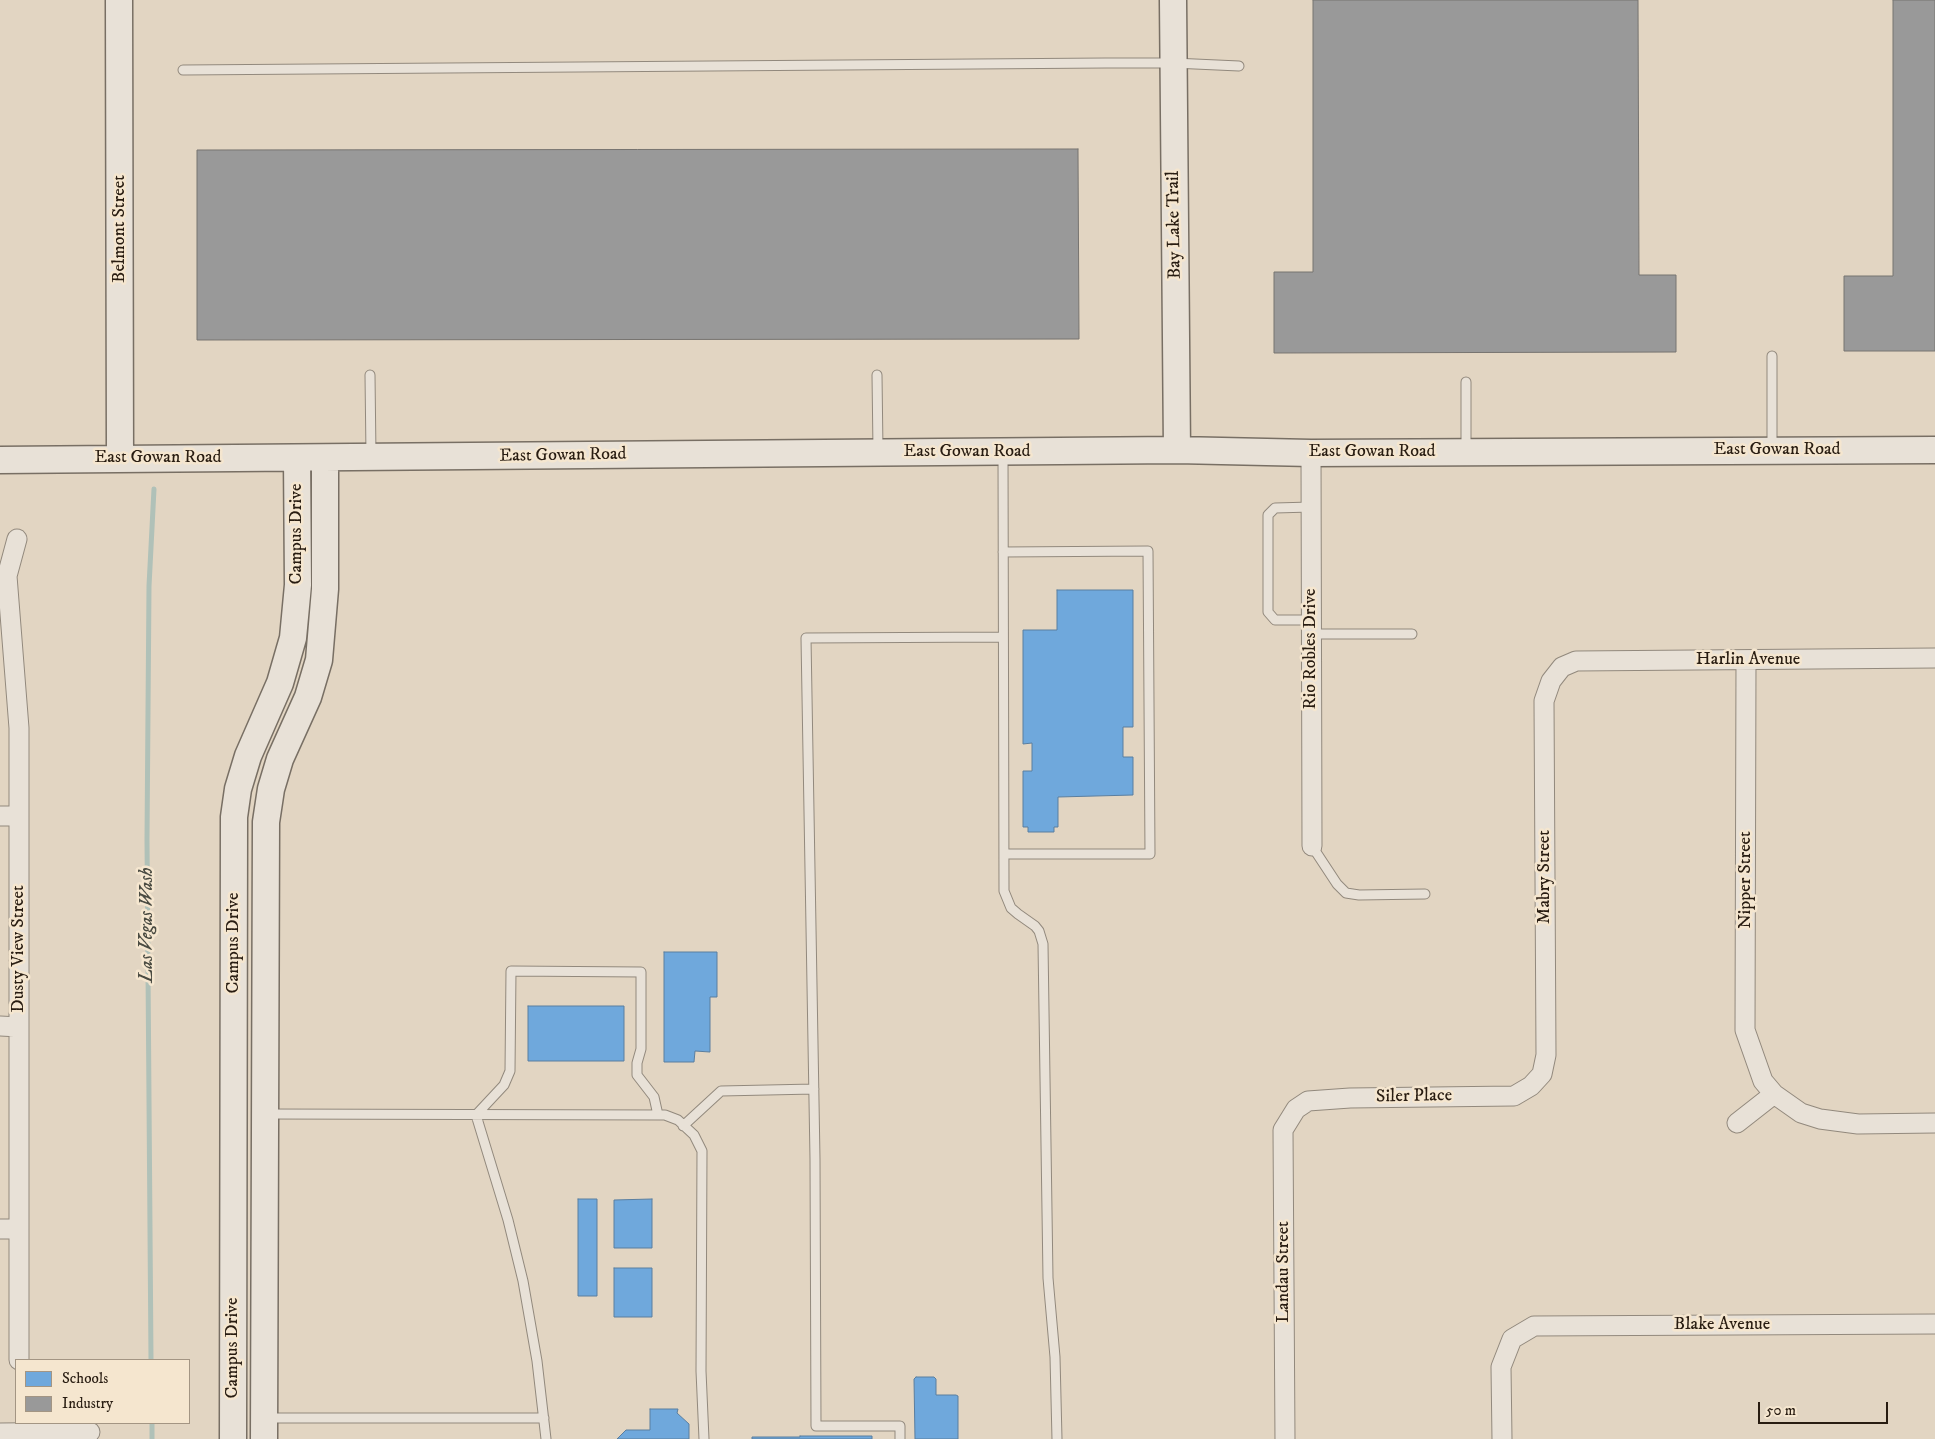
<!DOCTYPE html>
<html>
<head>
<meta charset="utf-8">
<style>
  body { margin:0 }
  #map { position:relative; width:1935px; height:1439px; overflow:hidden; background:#e2d5c2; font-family:"IM FELL DW Pica",serif }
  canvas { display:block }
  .legend { position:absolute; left:15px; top:1359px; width:175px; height:65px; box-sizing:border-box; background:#f5e6cf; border:1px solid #a39583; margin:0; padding:6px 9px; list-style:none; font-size:15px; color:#281c11 }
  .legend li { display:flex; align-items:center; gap:10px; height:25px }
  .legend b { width:25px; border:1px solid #a39583 }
  .scale { position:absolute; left:1758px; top:1402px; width:130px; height:22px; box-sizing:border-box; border:2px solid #281c11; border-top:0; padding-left:6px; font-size:15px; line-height:18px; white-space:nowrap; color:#281c11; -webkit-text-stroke:4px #f5e6cf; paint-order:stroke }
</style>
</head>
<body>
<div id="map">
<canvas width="1935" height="1439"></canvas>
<ul class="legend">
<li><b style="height:14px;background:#6fa8dc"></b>Schools</li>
<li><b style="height:14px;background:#999"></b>Industry</li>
</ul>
<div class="scale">50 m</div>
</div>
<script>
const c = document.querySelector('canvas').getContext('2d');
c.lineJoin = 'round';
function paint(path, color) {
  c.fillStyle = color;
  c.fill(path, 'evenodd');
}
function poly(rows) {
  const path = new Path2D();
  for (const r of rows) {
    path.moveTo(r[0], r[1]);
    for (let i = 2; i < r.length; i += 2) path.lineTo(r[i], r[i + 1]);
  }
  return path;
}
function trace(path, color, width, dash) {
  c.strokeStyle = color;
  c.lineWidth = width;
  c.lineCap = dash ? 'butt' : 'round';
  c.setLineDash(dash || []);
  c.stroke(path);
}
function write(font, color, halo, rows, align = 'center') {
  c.font = font + ' "IM FELL DW Pica",serif';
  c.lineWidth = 5;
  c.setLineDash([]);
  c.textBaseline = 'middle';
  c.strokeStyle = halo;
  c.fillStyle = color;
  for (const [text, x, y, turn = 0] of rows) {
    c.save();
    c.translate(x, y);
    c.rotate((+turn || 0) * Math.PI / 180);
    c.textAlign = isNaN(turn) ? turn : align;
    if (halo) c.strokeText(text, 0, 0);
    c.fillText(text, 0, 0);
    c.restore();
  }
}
const schools = poly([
  [1057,590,1133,590,1133,727,1123,727,1123,757,1133,757,1133,795,1058,797,1058,827,1054,827,1054,832,1028,832,1028,827,1023,827,1023,771,1032,771,1032,743,1023,744,1023,630,1057,630,1057,590],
  [664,952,717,952,717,997,710,997,710,1052,695,1051,694,1062,664,1062,664,952],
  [528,1006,624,1006,624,1061,528,1061,528,1006],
  [578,1199,597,1199,597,1296,578,1296,578,1199],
  [652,1199,652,1248,614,1248,614,1200,652,1199],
  [614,1268,652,1268,652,1317,614,1317,614,1268],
  [916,1377,934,1377,936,1379,936,1395,956,1395,958,1396,958,1439,915,1439,914,1379,916,1377],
  [650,1409,678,1409,677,1413,689,1424,689,1439,617,1439,626,1430,650,1430,650,1409],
  [800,1436,872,1436,872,1439,752,1439,752,1437,800,1437,800,1436]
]);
paint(schools, '#6fa8dc');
trace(schools, '#5a7e9f', 1);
const industry = poly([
  [1313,0,1638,0,1639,275,1676,275,1676,352,1274,353,1274,272,1313,272,1313,0],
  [1893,0,1935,0,1935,351,1844,351,1844,276,1893,276,1893,0],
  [1078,149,1079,339,197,340,197,150,1078,149]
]);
paint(industry, '#999');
trace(industry, '#777470', 1);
trace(poly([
  [151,1360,147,839,149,586,154,489],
  [152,1423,152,1439]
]), '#b0c1b8', 5);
const lane = poly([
  [183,70,1106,63,1173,63,1239,66],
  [1772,356,1772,448],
  [370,375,371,455],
  [877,375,878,450],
  [1466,382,1466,450],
  [1003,453,1004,891,1011,908,1018,914,1035,926,1039,931,1043,944,1048,1278,1055,1357,1057,1439],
  [1311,507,1275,508,1268,515,1268,612,1275,620,1311,620],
  [1003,552,1148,551,1150,854,1004,854],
  [1311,634,1412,634],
  [1312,846,1337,884,1346,893,1359,895,1425,894],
  [267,1114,665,1115,678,1120,694,1135,702,1151,701,1371,704,1439],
  [683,1126,721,1091,814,1089],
  [267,1418,544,1418],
  [546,1439,537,1361,523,1281,508,1220,476,1115,504,1085,510,1071,511,971,641,972,641,1049,637,1063,637,1075,654,1097,658,1115],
  [900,1439,900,1426,816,1426,815,1159,806,638,1003,637]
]);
const street = poly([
  [1311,453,1312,846],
  [17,539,7,576,19,728,19,1360],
  [1746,660,1745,1030,1763,1081,1774,1094,1801,1113,1820,1119,1858,1124,1935,1123],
  [0,816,19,816],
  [0,1026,19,1027],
  [1737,1123,1774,1094],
  [0,1229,19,1229],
  [0,1433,90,1432],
  [1285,1439,1283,1130,1296,1109,1308,1101,1350,1098,1514,1096,1531,1086,1542,1074,1546,1055,1544,701,1551,681,1562,667,1576,661,1935,658],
  [1502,1439,1501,1367,1512,1339,1534,1326,1935,1324]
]);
const secondary = poly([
  [119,0,120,458],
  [1173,0,1177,450],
  [0,460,1177,450,1311,453,1935,450],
  [233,1439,234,817,238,789,248,756,280,683,293,638,298,585,297,458],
  [264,1439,266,822,271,789,280,759,308,697,319,660,325,589,325,458]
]);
trace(lane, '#92897d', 11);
trace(street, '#92897d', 21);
trace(secondary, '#786f64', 29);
trace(lane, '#e8e1d7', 9);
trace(street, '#e8e1d7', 19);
trace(secondary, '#e8e1d7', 26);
write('18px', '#281c11', '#f5e6cf', [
  ["Bay Lake Trail",1175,225,-91],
  ["Belmont Street",120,229,-90],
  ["East Gowan Road",1777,450],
  ["East Gowan Road",967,452],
  ["East Gowan Road",1372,452],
  ["East Gowan Road",563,456,-1],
  ["East Gowan Road",158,458],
  ["Campus Drive",297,534,-90],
  ["Rio Robles Drive",1311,649,-90],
  ["Harlin Avenue",1748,660],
  ["Mabry Street",1545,877,-90],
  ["Nipper Street",1746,880,-90],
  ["Campus Drive",234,943,-90],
  ["Dusty View Street",19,949,-90],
  ["Siler Place",1414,1097,-1],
  ["Landau Street",1284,1272,-90],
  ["Blake Avenue",1722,1325],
  ["Campus Drive",233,1348,-90]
]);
write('italic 19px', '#4a4b42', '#f5e6cf', [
  ["Las Vegas Wash",148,925,-90]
]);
</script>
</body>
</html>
